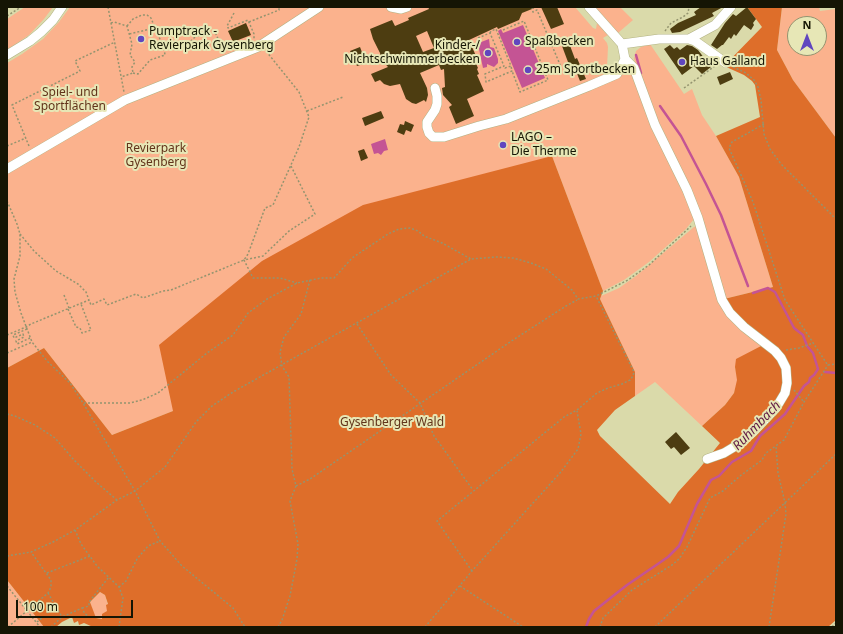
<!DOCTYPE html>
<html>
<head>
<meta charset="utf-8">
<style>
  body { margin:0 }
  #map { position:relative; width:843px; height:634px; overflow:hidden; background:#dadaaa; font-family:"Noto Sans",sans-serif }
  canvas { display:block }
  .frame { position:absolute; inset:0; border:8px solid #151504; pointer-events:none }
  .north { position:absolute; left:787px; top:16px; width:40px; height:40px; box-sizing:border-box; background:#e7e7b6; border:1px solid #93936f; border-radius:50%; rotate:0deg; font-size:11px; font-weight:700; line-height:16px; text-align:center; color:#151504 }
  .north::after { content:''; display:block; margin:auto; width:14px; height:18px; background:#6046bf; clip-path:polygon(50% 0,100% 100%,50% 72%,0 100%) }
  .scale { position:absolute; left:16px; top:600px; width:117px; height:18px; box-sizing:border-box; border:2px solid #151504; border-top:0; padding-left:5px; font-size:12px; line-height:14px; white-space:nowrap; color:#151504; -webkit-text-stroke:3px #e7e7b6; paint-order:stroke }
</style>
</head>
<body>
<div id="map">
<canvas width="843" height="634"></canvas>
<div class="frame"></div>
<div class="north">N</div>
<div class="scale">100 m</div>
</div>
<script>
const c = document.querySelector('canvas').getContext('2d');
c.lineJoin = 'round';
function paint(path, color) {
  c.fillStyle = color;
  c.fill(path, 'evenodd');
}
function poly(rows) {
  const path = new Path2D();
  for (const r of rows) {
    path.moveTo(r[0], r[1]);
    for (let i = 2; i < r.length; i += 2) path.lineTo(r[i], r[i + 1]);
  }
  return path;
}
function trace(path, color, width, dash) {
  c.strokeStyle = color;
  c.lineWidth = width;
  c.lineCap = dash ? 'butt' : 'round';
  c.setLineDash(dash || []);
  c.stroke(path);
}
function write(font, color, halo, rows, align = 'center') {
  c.font = font + ' "Noto Sans",sans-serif';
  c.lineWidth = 4;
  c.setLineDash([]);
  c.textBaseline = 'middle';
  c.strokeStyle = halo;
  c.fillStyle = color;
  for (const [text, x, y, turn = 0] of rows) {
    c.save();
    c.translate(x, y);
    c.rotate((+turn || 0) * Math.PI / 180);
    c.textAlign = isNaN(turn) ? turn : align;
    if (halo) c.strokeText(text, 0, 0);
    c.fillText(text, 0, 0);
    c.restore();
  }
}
paint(poly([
  [25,7,53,7,44,19,29,35,7,50,7,19],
  [70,7,575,7,593,28,596,29,597,23,608,35,603,38,607,43,608,47,607,67,609,72,614,69,617,76,623,74,627,75,634,72,682,182,694,219,686,229,649,262,624,280,603,291,552,156,173,411,112,435,44,348,7,368,7,63,22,54,43,39,59,22],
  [592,7,620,7,633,20,618,33],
  [782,7,819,7,820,11,836,9,836,138,793,80,777,50],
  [795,24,819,24,819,48,795,48],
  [650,44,684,94,692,89,702,115,716,136,739,177,773,287,724,299,714,269,647,100,634,59,636,51,641,47],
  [697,226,717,291,763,345,735,367,738,380,734,393,725,405,702,426,655,382,635,396,634,370,600,299,601,296,619,288,636,276,694,227],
  [7,580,44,627,7,627],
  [100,592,105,595,108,605,107,611,102,619,95,618,90,602]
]), '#fbb28d');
paint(poly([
  [747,7,782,7,777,50,793,80,836,138,836,620,828,627,93,627,84,623,79,625,78,621,74,623,72,617,62,622,56,627,44,627,7,580,7,368,44,348,112,435,173,411,159,345,262,261,363,205,552,156,603,291,600,299,635,372,635,396,615,410,597,430,600,436,670,504,678,492,699,469,720,443,702,426,725,405,734,393,737,380,735,367,736,359,763,345,734,320,724,299,773,287,739,177,716,136,760,117,755,85,752,81,744,75,724,66,762,27],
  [100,592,105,595,108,604,106,605,107,611,102,614,102,619,96,618,90,602]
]), '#de6e2a');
paint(poly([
  [523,25,545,78,522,88,498,31,501,29,503,33],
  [489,39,490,47,494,48,498,59,498,63,494,67,487,64,487,67,483,68,479,49,476,44],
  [385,139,388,150,384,151,381,155,378,153,374,154,371,144]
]), '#c45494');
trace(poly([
  [636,55,641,73],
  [660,106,681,136,706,184,721,215,748,286],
  [825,372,836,373],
  [586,627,589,619,594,611,627,585,668,557,679,546,697,504,711,480,719,476,732,462,751,451,760,436,785,414,804,386,809,382,810,378,814,375,818,369,813,353,807,346,803,335,794,328,775,292,768,288,753,293]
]), '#c45494', 2.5);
paint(poly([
  [428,7,537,7,522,13,519,20,498,29,497,27,469,40,476,56,473,57,478,68,477,69,479,74,477,75,484,91,467,99,474,116,456,124,449,107,452,105,443,95,442,88,445,87,444,69,441,70,439,65,420,73,427,88,428,95,426,102,424,100,416,104,412,103,406,99,400,84,390,86,384,84,380,80,375,82,371,74,388,67,381,59,380,53,373,39,370,29,392,20,395,26,409,20,408,18,429,9],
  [427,31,434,48,423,52,416,36],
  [541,7,557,7,564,24,551,29],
  [701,7,723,7,712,13,714,16,680,32,672,33,670,29,678,23,696,15,694,12],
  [747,7,756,19,753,23,754,25,751,30,744,25,736,36,734,34,731,39,729,37,723,45,722,45,717,49,711,45,725,23,733,14,736,16],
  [246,23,251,35,233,42,228,31],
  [569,43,575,59,577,58,586,79,580,81,576,71,569,74,564,64,568,62,562,46],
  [670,45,674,49,677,47,680,50,687,45,692,46,698,50,711,67,702,74,694,66,682,75,664,49],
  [360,47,366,63,357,66,350,51],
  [730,72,733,79,720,85,717,77],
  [381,111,384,118,365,126,362,118],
  [405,121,414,125,411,132,406,130,404,135,397,132,400,124,404,125],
  [364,149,368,158,361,161,358,151],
  [676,432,690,448,681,455,674,447,671,449,665,442]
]), '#4d3d11');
const minor = poly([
  [391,7,401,9,407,7],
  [589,7,622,44,625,59],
  [689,39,715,25,731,7],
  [622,44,659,39,689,39,695,41,726,63],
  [7,55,30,41,41,32,53,20,62,7],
  [625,59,634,68,655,125,687,190,698,218,722,300,730,313,744,327,775,351,781,358,786,368,787,383,785,393,776,408,753,432,739,444,724,453,707,459],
  [435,88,437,96,437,104,435,110,427,122,427,127,429,133,433,137,444,137,479,126,506,119,589,86,617,74,625,59],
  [7,169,125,100,258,47,319,7]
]);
trace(minor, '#b2b283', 10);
trace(poly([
  [108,7,124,92],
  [532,7,533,12,537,10,561,67],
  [234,13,227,26,228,28,248,20,254,34,254,40],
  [7,16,21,7],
  [249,22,279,10,279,7],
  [111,23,114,22,127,26,132,44,130,55,135,62,132,67,133,73,121,77],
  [127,26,133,19,142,15,147,15,151,18,155,28,129,34],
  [503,30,524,21,548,80,520,92,512,71],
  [665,31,671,23,683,17,688,13,689,7],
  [490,33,491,31,496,29,511,66,505,68,504,66],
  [478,38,490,33,504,66,485,74,486,82,512,71,511,66],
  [189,48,188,44,195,37,212,31,216,34,223,51,226,50],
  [733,67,746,73,754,80,758,87,761,100,764,134,770,149,781,164,836,219],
  [133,73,138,74,150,60,165,55,164,48,155,28],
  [684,88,715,66],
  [307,111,343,97],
  [764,124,732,142,729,148,753,202,785,300,827,364],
  [7,146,26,138],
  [29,146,12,105,80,71,75,61,115,42],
  [291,166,315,214,289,231,263,256,244,260,253,278,280,278,297,283],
  [7,201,17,224,20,234,20,256,14,279,15,292,21,313,32,342,47,361,70,383,83,403,135,491,160,541,182,566,233,608,245,627],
  [20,234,34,251,56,271,78,284,86,292,89,300],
  [64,295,69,308],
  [68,309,76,327,80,328,82,333,91,330,81,304],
  [357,324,391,375,420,403,434,436,473,490],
  [27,329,13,335,14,338,23,334,24,337,16,341,17,344,30,338],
  [7,335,26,327,31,324,89,300,91,305,104,299,107,305,136,294,143,298,163,291,171,290,244,260,248,254,265,208,273,205,299,147,309,117,299,92,266,51],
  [786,350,799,348,813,343],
  [7,353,32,342],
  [828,365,836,364],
  [794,390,804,402],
  [84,403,130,403,142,400,158,393,207,353,233,335,248,313,267,299,297,283,321,278,334,278,352,258,388,234,399,229,410,228,418,231,424,236,442,243,471,259],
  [7,414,15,416,35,425,55,438,74,460,96,482,117,500],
  [296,486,310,479,513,340,566,306,577,300],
  [7,556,31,552,53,542,75,530],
  [472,571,437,521,564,417,577,410,597,393,608,388,622,384,630,380,633,376,634,372,596,296],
  [47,573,90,556],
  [7,586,40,627],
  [460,586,523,627],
  [119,587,126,581,137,559,148,546,160,541],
  [48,593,62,617],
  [82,608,89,606,89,602,109,577],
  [47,613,56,606],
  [37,622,43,617],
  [8,627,48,593,51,587,51,580,31,552],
  [51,627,62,617,82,608,85,614,89,616],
  [119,627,123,598,119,587,97,566,81,544,75,530,117,500,135,491,165,467,196,422,212,406,233,392,471,259,496,257,513,258,531,263,546,269,572,290,578,299,596,296,628,280,649,265,691,226],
  [278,627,282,620,290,596,297,559,298,544,290,501,296,486,292,469,289,377,282,366,280,352,284,337,301,314,310,280],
  [425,627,472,571,560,473,578,449,581,434,577,411],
  [600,627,603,618,632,590,672,565,679,559,687,547,710,498,723,491,740,476,762,460,766,453,784,440,804,402,828,365],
  [655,627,836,454],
  [769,627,786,514,785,503,778,473,776,446],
  [832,627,836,623]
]), '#94946f', 1.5, [2, 2]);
trace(minor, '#fff', 9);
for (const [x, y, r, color] of [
  [141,39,4,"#6046bf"],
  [517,42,4,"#6046bf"],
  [488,53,4,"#6046bf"],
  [682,62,4,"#6046bf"],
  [528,70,4,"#6046bf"],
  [503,145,4,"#6046bf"]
]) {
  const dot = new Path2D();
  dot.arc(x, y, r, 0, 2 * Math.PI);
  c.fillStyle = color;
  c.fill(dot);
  trace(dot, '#e7e7b6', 1.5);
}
write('12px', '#151504', '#e7e7b6', [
  ["Pumptrack -",149,32],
  ["Revierpark Gysenberg",149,46],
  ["Spaßbecken",525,42],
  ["Kinder-/",480,46,"right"],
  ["Nichtschwimmerbecken",480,60,"right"],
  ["Haus Galland",690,62],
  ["25m Sportbecken",536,70],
  ["LAGO –",511,138],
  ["Die Therme",511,152]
], 'left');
write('12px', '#62341b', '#e7e7b6', [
  ["Spiel- und",70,93],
  ["Sportflächen",70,107],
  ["Revierpark",156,149],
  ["Gysenberg",156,163],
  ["Gysenberger Wald",392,423]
]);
write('italic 13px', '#601843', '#e7e7b6', [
  ["Ruhmbach",757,426,-46]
]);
</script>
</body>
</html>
